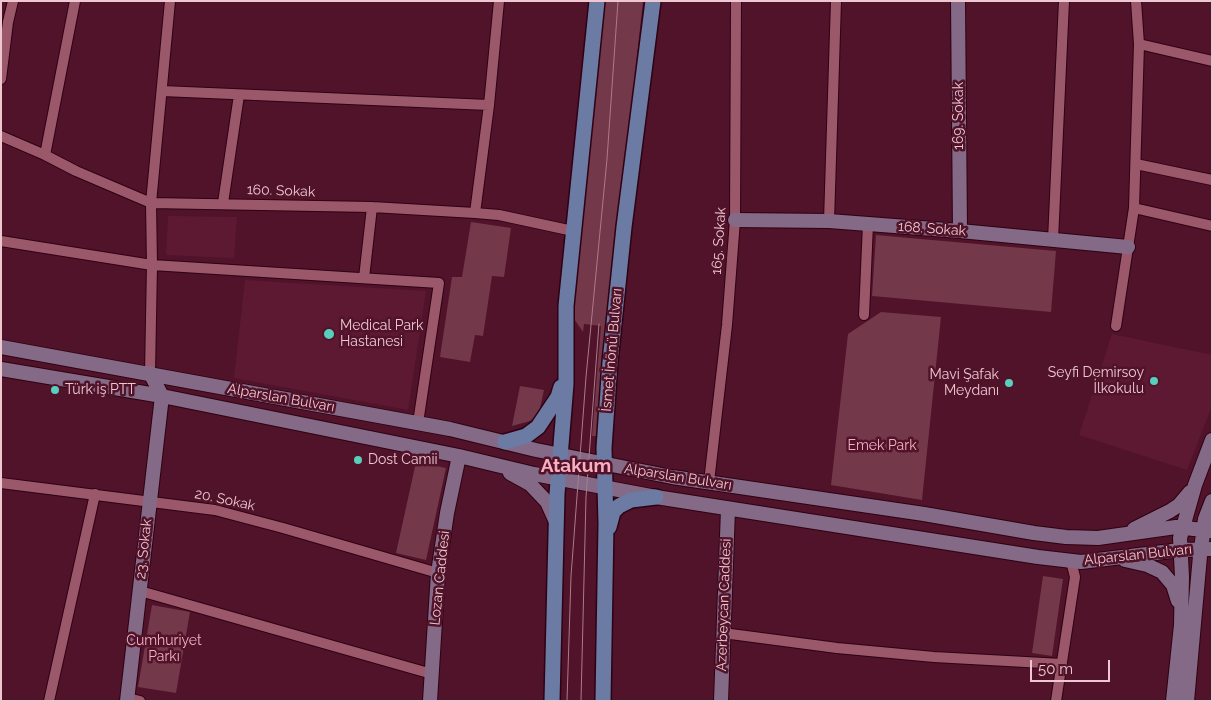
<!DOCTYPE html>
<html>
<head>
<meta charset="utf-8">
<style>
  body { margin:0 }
  #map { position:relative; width:1213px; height:702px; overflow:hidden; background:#501329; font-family:Raleway,sans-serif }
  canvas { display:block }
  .frame { position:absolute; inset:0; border:2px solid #eec7d0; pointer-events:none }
  .scale { position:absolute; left:1030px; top:660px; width:80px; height:22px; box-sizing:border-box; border:2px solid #eec7d0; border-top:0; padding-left:6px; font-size:15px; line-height:18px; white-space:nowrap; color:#eec7d0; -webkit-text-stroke:4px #501329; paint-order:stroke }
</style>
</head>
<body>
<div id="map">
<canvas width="1213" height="702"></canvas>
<div class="frame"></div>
<div class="scale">50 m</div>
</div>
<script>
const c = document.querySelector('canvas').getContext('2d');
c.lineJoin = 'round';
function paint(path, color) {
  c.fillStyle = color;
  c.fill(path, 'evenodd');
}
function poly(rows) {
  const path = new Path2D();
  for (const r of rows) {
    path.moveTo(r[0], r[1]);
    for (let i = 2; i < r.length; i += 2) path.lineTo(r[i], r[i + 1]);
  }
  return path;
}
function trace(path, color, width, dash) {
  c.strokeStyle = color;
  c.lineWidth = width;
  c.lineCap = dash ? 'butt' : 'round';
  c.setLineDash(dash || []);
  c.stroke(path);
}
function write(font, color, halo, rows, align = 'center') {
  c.font = font + ' Raleway,sans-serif';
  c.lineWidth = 5;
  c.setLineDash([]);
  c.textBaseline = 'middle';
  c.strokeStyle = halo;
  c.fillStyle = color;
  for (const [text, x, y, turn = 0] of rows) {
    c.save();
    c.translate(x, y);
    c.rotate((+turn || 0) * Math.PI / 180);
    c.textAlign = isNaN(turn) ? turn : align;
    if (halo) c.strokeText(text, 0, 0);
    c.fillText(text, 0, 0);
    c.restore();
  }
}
paint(poly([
  [168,216,237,217,234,258,166,255],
  [245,280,426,291,408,410,234,378],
  [1112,334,1212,355,1212,406,1187,470,1079,435]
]), '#5e1932');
paint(poly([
  [602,1,643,1,608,324,597,436,592,436,601,326,584,324,583,332,572,316],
  [471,222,511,228,504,277,492,276,483,336,475,335,470,362,440,357,452,277,462,277],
  [876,235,1056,251,1051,312,872,296],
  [881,312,941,317,922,500,831,485,848,334],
  [520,386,544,390,539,413,530,421,512,426],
  [416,462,446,468,426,560,396,553],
  [1043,576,1063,579,1052,656,1032,653],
  [152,605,190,612,176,693,138,687]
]), '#73384a');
const street = poly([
  [1139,44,1212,61],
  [1,79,8,22,13,1],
  [162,91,489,105],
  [1,136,45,155,76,171,151,203,372,207,475,213,499,215,573,231],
  [45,155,75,1],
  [1136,164,1212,180],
  [223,203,239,95],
  [1134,208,1212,226],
  [475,213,489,105,499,1],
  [829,221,836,1],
  [1053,240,1064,1],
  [1,241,152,265,439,283,418,423],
  [364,278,372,207],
  [864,315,868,224],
  [1116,326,1134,208,1139,44,1136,1],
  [150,373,152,265,151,203,170,1],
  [709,482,727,325,735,220,736,1],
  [1,483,215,510,283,528,438,573],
  [140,591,432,674],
  [723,633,837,648,934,657,1062,664],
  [128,698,140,701],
  [49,701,95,494],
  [1056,701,1075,577,1071,561]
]);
const secondary = poly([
  [958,1,960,231],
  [735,220,829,221,960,231,1128,247],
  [1,347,450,429,536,450,672,477,924,514,1034,533,1066,537,1098,538,1176,527,1212,531],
  [1,369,162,396,459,456,534,474,656,497,1038,557,1081,562,1180,550,1212,549],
  [510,473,530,484,547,502,556,522],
  [1134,529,1170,511,1179,505,1190,492],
  [1125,560,1147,565,1162,572,1173,585,1178,601],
  [127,701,162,396,150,373],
  [430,701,438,573,447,513,459,456],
  [721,701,728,509],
  [1173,701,1181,625,1182,577,1180,538,1195,485,1212,440],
  [1187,701,1200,556,1205,519,1212,501]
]);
const primary = poly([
  [505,442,526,436,538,427,558,397,561,387],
  [609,527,613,512,619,506,631,500,656,497],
  [552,701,557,494,566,384,566,306,597,1],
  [603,701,606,524,604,448,610,362,624,227,653,1]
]);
trace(street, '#2e0213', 12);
trace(secondary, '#2e0213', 16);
trace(primary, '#2e0213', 18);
trace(street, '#9c586b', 10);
trace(secondary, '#846a87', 14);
trace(primary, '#6b7ba3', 15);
trace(poly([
  [567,701,571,576,586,377,607,159,618,1],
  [581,701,586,497,599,324]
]), '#ac7b8a', 1);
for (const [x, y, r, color] of [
  [329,334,6,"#5acebd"],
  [1154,381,5,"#5acebd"],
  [1009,383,5,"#5acebd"],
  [55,390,5,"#5acebd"],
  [358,460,5,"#5acebd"]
]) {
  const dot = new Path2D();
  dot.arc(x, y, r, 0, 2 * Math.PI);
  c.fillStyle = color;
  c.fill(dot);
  trace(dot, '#501329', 2);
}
write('14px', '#eec7d0', '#501329', [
  ["169. Sokak",959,116,-90],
  ["160. Sokak",281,191,2],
  ["168. Sokak",932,229,4],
  ["165. Sokak",719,241,-86],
  ["İsmet İnönü Bulvarı",612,350,-85],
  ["Alparslan Bulvarı",281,398,10],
  ["Alparslan Bulvarı",678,477,9],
  ["20. Sokak",225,500,12],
  ["23. Sokak",144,549,-84],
  ["Alparslan Bulvarı",1138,555,-6],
  ["Lozan Caddesi",440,578,-84],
  ["Azerbeycan Caddesi",724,605,-88]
]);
write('14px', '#eec7d0', '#501329', [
  ["Medical Park",340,326],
  ["Hastanesi",340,342],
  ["Seyfi Demirsoy",1144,373,"right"],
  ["İlkokulu",1144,389,"right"],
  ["Mavi Şafak",999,375,"right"],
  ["Meydanı",999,391,"right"],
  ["Türk iş PTT",65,390],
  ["Dost Camii",368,460]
], 'left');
write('14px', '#f7b0c2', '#501329', [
  ["Emek Park",882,446],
  ["Cumhuriyet",164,641],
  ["Parkı",164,657]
]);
write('bold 19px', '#faaec2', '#501329', [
  ["Atakum",576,466]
]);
</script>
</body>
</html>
